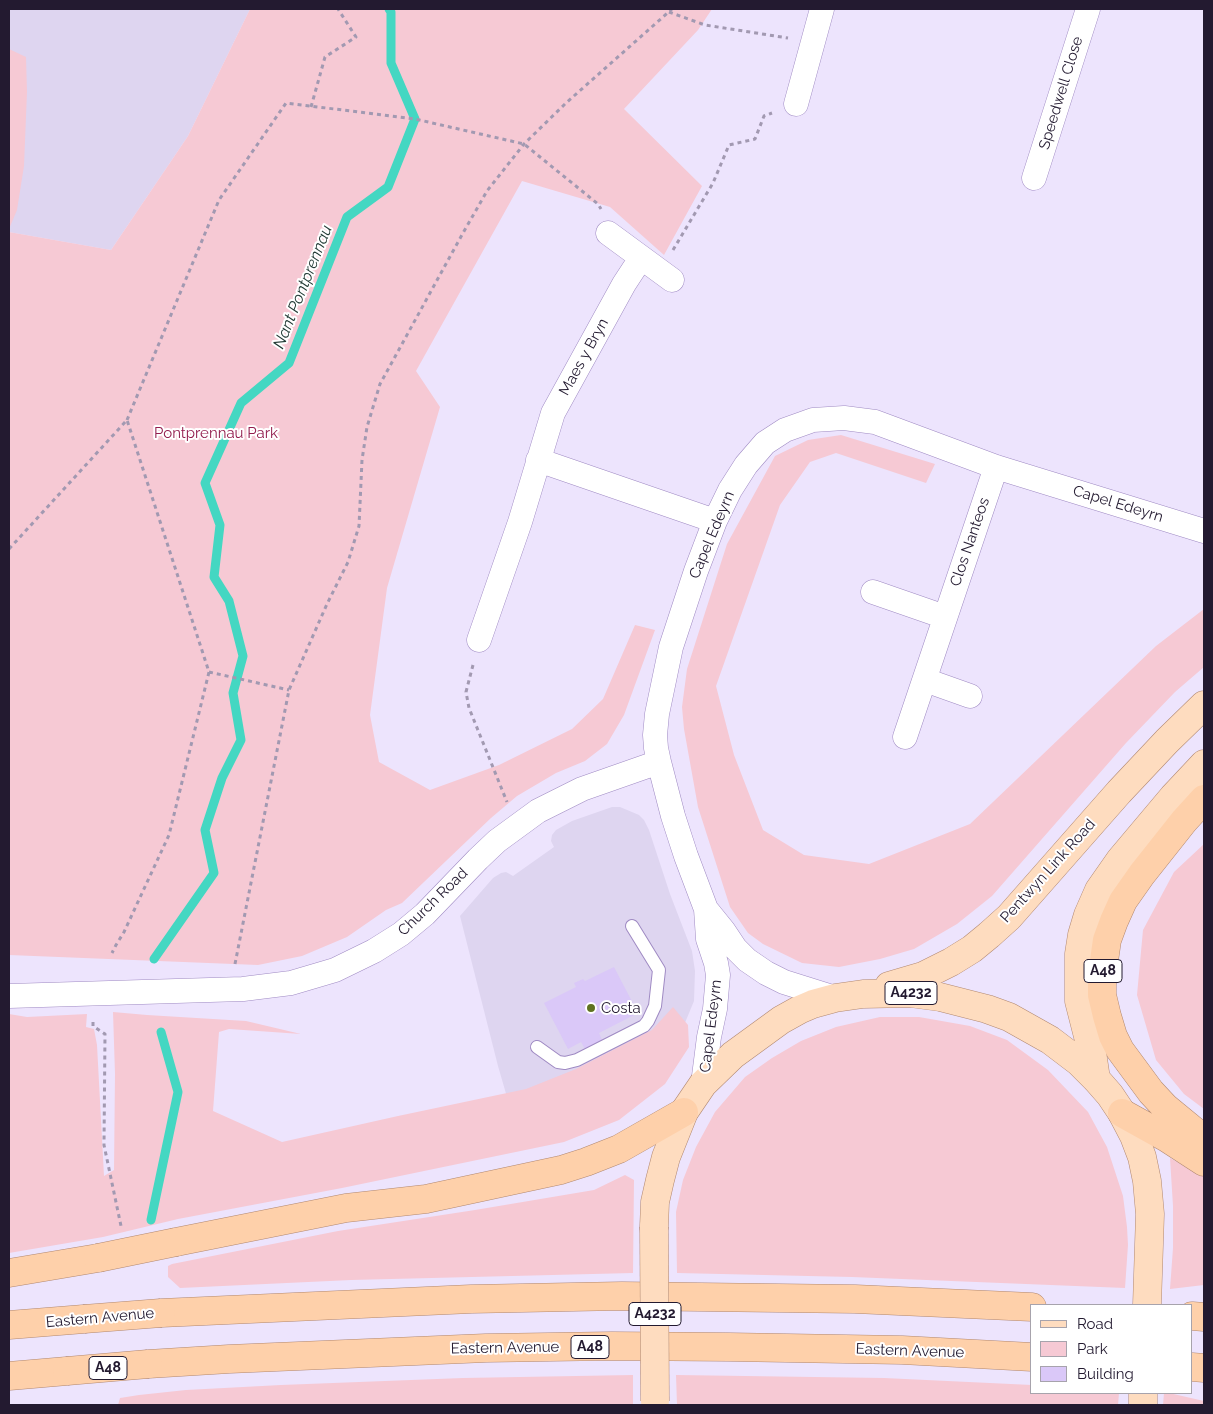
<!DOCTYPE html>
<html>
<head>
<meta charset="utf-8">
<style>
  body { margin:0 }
  #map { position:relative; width:1213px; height:1414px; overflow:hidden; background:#ede4fd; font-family:Raleway,sans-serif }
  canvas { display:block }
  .frame { position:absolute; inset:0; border:10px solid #231a30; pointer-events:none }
  .legend { position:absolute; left:1030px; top:1304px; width:162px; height:90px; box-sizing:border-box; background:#fff; border:1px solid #a7a3ac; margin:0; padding:6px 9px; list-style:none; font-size:15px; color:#231a30 }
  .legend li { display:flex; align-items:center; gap:10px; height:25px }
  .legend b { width:25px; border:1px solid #a7a3ac }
</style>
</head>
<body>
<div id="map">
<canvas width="1213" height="1414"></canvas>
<div class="frame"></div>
<ul class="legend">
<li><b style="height:6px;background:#fedcbf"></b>Road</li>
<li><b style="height:14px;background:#f6c9d4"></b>Park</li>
<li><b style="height:14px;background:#dac8f8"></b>Building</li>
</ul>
</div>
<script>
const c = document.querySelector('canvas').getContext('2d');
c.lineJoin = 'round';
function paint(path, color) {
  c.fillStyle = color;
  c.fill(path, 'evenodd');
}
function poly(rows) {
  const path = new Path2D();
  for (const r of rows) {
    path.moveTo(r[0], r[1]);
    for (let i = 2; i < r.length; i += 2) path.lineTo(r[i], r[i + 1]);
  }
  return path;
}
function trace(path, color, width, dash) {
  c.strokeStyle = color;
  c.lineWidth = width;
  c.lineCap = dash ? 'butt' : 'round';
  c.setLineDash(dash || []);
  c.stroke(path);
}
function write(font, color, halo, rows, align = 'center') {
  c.font = font + ' Raleway,sans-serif';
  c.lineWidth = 4;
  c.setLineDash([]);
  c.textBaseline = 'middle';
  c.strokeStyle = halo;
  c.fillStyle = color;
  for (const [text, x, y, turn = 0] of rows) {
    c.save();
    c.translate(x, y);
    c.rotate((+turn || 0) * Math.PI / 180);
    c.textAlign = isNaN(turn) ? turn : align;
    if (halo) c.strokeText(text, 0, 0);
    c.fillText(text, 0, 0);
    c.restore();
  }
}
paint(poly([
  [9,9,250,9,188,136,111,250,9,232],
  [612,807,620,807,639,815,644,820,649,830,670,894,692,951,695,971,694,1001,682,1030,509,1104,498,1066,460,916,493,878,501,873,506,872,513,876,554,847,551,841,552,835,556,830,572,821]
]), '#ded5f0');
paint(poly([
  [250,9,712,9,698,30,624,109,702,186,664,255,610,207,522,181,416,371,440,407,387,588,370,715,379,762,430,790,499,765,572,729,603,699,635,625,655,630,624,715,607,744,585,761,556,773,517,796,491,818,402,903,386,910,347,937,302,956,258,965,9,955,9,232,111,250,188,136],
  [9,49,26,57,27,92,24,166,17,210,9,229],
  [841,435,935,464,926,483,836,453,810,462,780,505,716,686,734,755,763,830,804,855,869,864,970,824,1156,646,1204,609,1204,667,1175,692,1126,743,992,896,957,924,914,949,880,959,839,967,802,963,763,944,748,933,730,907,698,807,684,729,682,707,687,669,727,544,775,456,808,440],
  [1204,844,1204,1109,1184,1094,1156,1060,1137,995,1143,930,1174,872],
  [673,1007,688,1025,689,1047,665,1084,619,1120,564,1142,342,1188,178,1219,103,1237,9,1253,9,1014,27,1017,87,1014,86,1027,94,1029,97,1045,104,1176,114,1170,115,1074,113,1012,147,1015,246,1021,301,1034,229,1029,219,1032,213,1111,282,1142,398,1116,526,1089,576,1069,652,1030],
  [880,1017,919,1017,970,1026,1007,1040,1048,1070,1088,1112,1107,1147,1123,1196,1127,1227,1128,1245,1125,1288,852,1277,677,1273,676,1212,683,1180,696,1147,715,1112,745,1077,772,1058,801,1041,836,1027],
  [1170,1158,1204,1176,1204,1285,1170,1289,1173,1248,1173,1206],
  [625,1175,634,1180,633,1273,351,1280,180,1288,168,1277,168,1266,172,1264,338,1231,475,1210,594,1190],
  [633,1375,633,1405,118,1405,120,1398,139,1395,186,1390,281,1385,463,1378],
  [676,1375,884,1378,1032,1385,1032,1393,1119,1393,1118,1405,677,1405],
  [1164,1393,1169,1393,1204,1401,1204,1405,1163,1405]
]), '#f6c9d4');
trace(poly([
  [154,959,214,873,205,830,222,778,241,740,233,693,243,656,229,601,214,577,220,525,205,483,241,403,289,363,347,217,388,187,415,119,391,63,391,12,389,9],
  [151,1220,178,1092,161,1032]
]), '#44d7c2', 9);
paint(poly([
  [614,967,638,1013,599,1033,602,1040,585,1049,581,1042,568,1049,544,1003,576,987,574,983,583,979,585,981]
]), '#dac8f8');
const service = poly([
  [537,1047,558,1062,565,1063,577,1060,644,1026,648,1021,655,1006,659,970,632,926]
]);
const minor = poly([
  [796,104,822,9],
  [1034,178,1088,9],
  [608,233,672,280],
  [538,460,715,521],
  [873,592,945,617],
  [479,640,520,522,553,413,624,284,641,258],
  [925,680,970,696],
  [905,737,996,467],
  [706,909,723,930,735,948,747,960,766,973,784,982,835,998],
  [9,996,243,989,291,983,335,970,374,951,401,934,425,914,478,859,497,841,538,811,582,789,659,762],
  [703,1084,709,1037,715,1009,718,975,716,963,708,939,706,909,686,856,673,816,659,762,656,748,655,735,657,714,671,647,696,571,715,521,730,490,746,465,765,443,785,430,813,420,844,418,875,422,996,467,1204,531]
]);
const primary = poly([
  [889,986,923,976,951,962,972,949,989,935,1009,917,1119,792,1167,741,1204,705],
  [1096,1079,1092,1052,1079,1001,1079,954,1082,935,1088,915,1099,890,1120,860,1173,797,1204,764],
  [654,1227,655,1202,660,1180,666,1157,684,1112,703,1084,733,1055,781,1020,799,1010,813,1004,835,998,863,994,910,993,940,997,987,1009,1009,1017,1050,1040,1079,1062,1096,1079,1110,1095,1122,1113,1134,1136,1142,1157,1147,1181,1150,1214,1147,1305],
  [1143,1405,1143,1393]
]);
const trunk = poly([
  [1204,799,1184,821,1142,874,1123,901,1114,921,1107,940,1104,961,1102,984,1102,995,1107,1016,1113,1036,1120,1050,1151,1092,1165,1107,1204,1139],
  [1122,1113,1167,1138,1204,1162],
  [176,1242,346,1208,426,1199,561,1170,586,1162,619,1149,684,1112],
  [9,1273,98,1258],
  [161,1313,471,1299,622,1296,855,1299,1032,1307],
  [1192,1316,1204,1317],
  [9,1325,84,1319],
  [148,1364,229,1359,486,1348,612,1346,729,1347,902,1350,1032,1357],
  [1192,1367,1204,1368],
  [9,1376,67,1371]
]);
trace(service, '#9f8ac3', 14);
trace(minor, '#9f8ac3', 25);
trace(primary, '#b18871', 29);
trace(trunk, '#b18871', 29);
trace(poly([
  [669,12,705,25,788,38],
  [311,107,325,57,356,37,338,9],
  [673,250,713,183,729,145,755,139,764,116,772,113],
  [127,420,219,200,286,103,415,119,524,144,598,204,601,209],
  [9,549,127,420,209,672,169,835,124,932,116,945,112,953],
  [473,665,466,692,469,708,507,802],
  [209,672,289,690],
  [235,964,289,690,327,604,348,562,359,526,362,460,367,427,380,384,463,233,487,191,524,144,566,103,672,9],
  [93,1022,93,1026,105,1034,104,1145,121,1226]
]), '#a299b1', 3, [4, 4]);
trace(service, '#fff', 12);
trace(minor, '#fff', 24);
trace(primary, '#fedcbf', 28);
trace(trunk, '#fed0aa', 28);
const primaryBridge = poly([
  [654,1227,655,1401]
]);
const trunkBridge = poly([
  [98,1258,176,1242],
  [84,1319,161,1313],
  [67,1371,148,1364]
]);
trace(primaryBridge, '#b18871', 29, []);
trace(trunkBridge, '#b18871', 29, []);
trace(primaryBridge, '#fedcbf', 28);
trace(trunkBridge, '#fed0aa', 28);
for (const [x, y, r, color] of [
  [591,1008,5,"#5f7220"]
]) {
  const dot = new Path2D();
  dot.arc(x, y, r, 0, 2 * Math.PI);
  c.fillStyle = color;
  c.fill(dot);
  trace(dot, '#fff', 2);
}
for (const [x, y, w] of [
  [1103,971,38],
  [911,993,52],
  [655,1314,52],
  [590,1347,38],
  [108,1368,38]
]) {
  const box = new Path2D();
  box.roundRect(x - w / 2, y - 11.5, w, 23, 4);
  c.fillStyle = '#fff';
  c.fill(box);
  trace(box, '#231a30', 1);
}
write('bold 14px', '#231a30', null, [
  ["A48",1103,971],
  ["A4232",911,993],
  ["A4232",655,1314],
  ["A48",590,1347],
  ["A48",108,1368]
]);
write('15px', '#231a30', '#fff', [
  ["Speedwell Close",1061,93,-73],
  ["Maes y Bryn",584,357,-61],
  ["Capel Edeyrn",1118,504,17],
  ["Capel Edeyrn",712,535,-67],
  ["Clos Nanteos",970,542,-71],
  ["Pentwyn Link Road",1048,871,-48],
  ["Church Road",433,902,-44],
  ["Capel Edeyrn",711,1026,-83],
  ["Eastern Avenue",100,1318,-5],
  ["Eastern Avenue",505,1348,-1],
  ["Eastern Avenue",910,1351,2]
]);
write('15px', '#921c4d', '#fff', [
  ["Pontprennau Park",216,433]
]);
write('15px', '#231a30', '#fff', [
  ["Costa",601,1008]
], 'left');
write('italic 16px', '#223a35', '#fff', [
  ["Nant Pontprennau",303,287,-68]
]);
</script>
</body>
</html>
